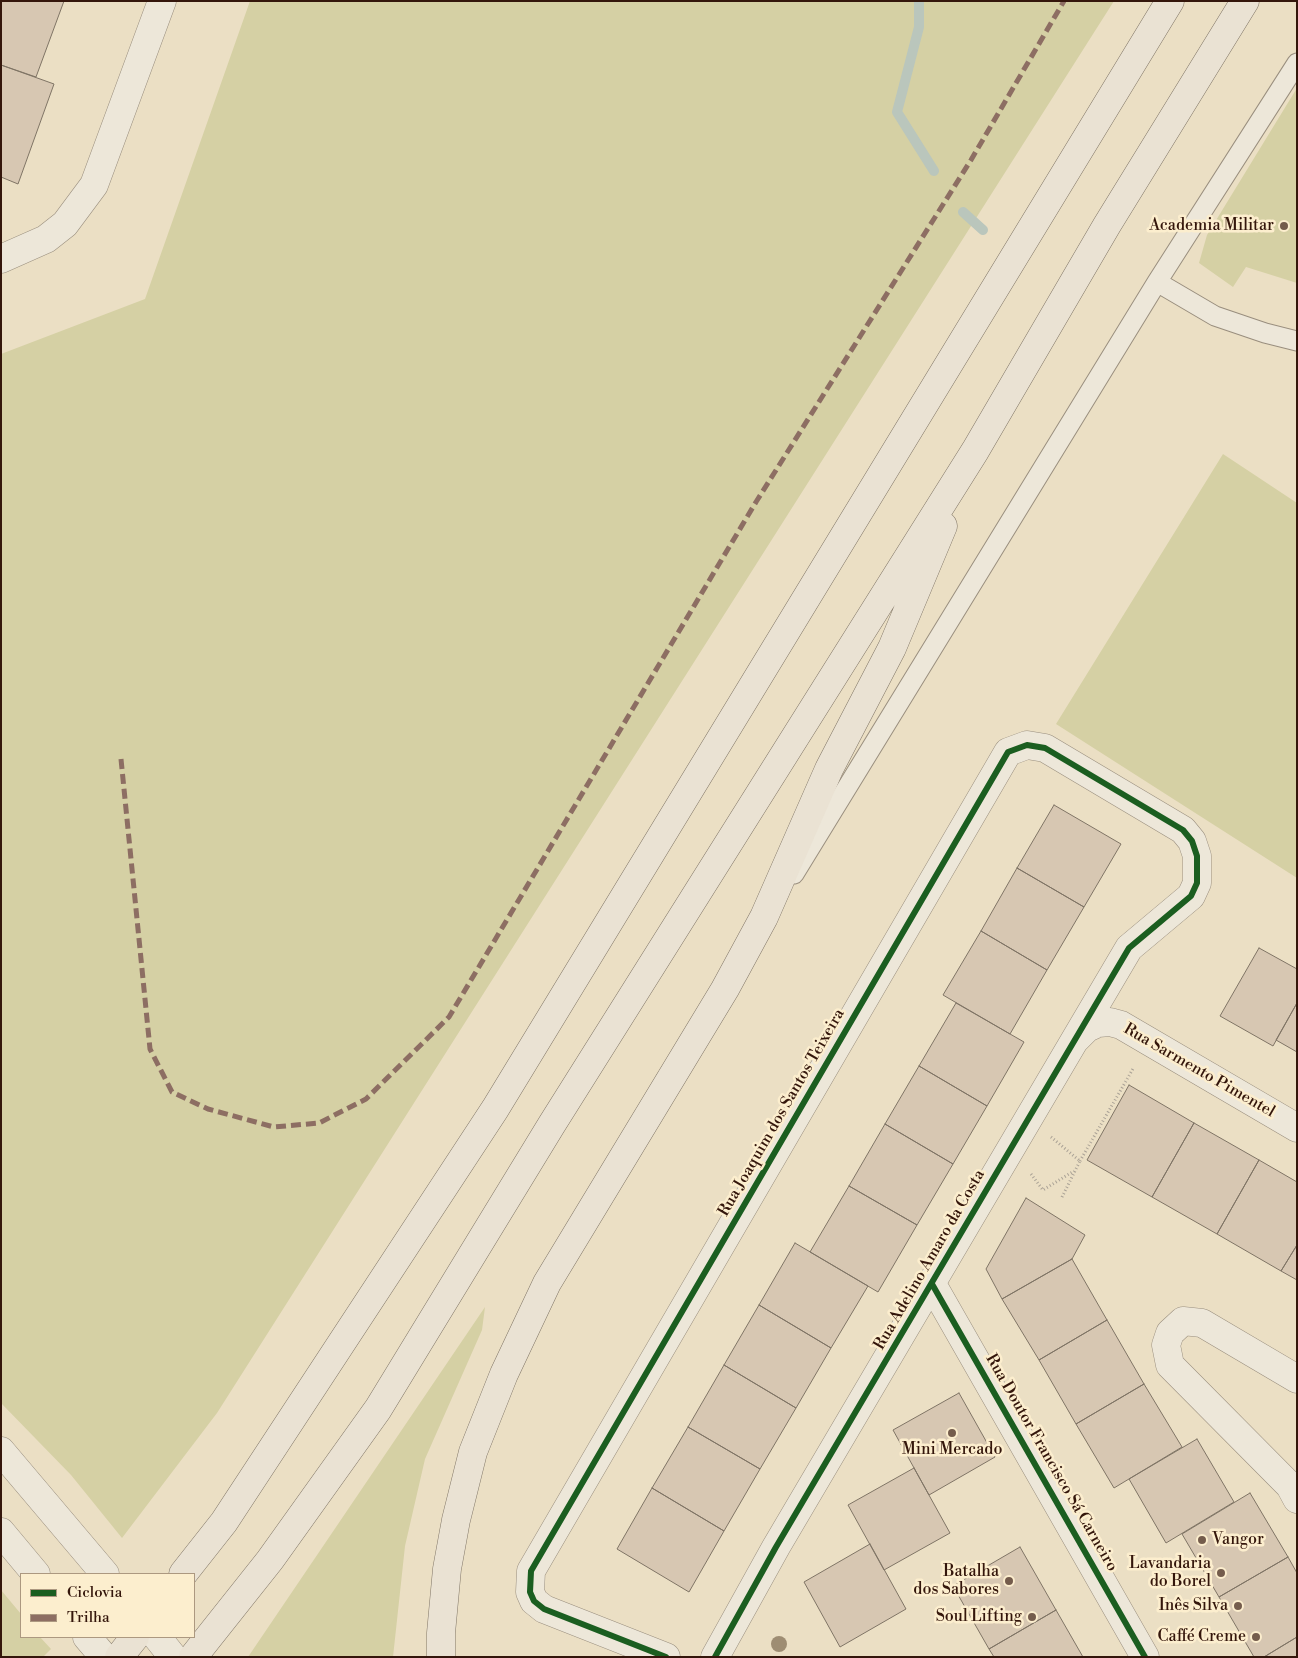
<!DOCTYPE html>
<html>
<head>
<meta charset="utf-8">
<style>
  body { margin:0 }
  #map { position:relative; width:1298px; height:1658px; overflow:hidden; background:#ebdfc4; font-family:"Libre Bodoni",serif }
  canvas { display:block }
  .frame { position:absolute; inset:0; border:2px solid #34160b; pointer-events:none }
  .legend { position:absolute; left:20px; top:1573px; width:175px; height:65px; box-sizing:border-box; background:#fceece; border:1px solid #ac9880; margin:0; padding:6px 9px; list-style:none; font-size:15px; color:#34160b }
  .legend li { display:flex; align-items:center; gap:10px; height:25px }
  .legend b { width:25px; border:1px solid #ac9880 }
</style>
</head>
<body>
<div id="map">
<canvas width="1298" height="1658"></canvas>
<div class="frame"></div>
<ul class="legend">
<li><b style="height:6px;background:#1b5e20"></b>Ciclovia</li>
<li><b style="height:6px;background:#8d6e63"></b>Trilha</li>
</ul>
</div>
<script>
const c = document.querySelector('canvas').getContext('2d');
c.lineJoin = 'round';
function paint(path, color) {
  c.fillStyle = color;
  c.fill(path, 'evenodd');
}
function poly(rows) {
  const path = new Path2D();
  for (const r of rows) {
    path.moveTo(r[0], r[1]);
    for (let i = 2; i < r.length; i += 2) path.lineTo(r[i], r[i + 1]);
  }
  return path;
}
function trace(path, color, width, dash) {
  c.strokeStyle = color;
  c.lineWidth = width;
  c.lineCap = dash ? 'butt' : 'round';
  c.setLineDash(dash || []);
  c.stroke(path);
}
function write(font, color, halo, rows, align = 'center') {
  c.font = font + ' "Libre Bodoni",serif';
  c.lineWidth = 5;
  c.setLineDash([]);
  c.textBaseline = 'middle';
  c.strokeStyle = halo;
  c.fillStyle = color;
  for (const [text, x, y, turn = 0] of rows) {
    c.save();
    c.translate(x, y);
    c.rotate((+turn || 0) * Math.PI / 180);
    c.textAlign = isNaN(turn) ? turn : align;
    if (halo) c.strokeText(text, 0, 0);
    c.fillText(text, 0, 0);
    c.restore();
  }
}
paint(poly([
  [250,1,1114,1,217,1413,122,1538,71,1475,1,1403,1,354,145,299],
  [1297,88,1297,283,1246,267,1233,287,1199,263,1207,235],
  [1223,454,1297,503,1297,878,1056,724],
  [485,1307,482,1330,425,1459,405,1546,393,1657,248,1657],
  [1,1590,21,1614,21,1637,40,1637,51,1649,43,1657,1,1657]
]), '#d5d0a4');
trace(poly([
  [919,1,919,27,897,112,934,171],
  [963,212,983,230]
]), '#bac6bc', 10);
const building = poly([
  [1,1,64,1,36,77,1,65,1,1],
  [1,65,54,84,18,184,1,177,1,65],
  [1054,805,1121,844,1084,907,1017,868,1054,805],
  [1017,868,1084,907,1047,970,981,931,1017,868],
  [981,931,1047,970,1010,1034,943,995,981,931],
  [1259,948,1297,969,1297,1003,1273,1046,1220,1016,1259,948],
  [956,1003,1024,1042,987,1106,919,1066,956,1003],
  [1297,1003,1297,1052,1276,1040,1297,1003],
  [919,1066,987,1106,953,1164,885,1124,919,1066],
  [1129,1085,1194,1123,1152,1197,1087,1160,1129,1085],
  [1194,1123,1259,1160,1217,1234,1152,1197,1194,1123],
  [885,1124,953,1164,917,1225,849,1186,885,1124],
  [1259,1160,1297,1182,1297,1245,1281,1271,1217,1234,1259,1160],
  [849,1186,917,1225,878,1292,810,1252,849,1186],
  [1026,1198,1085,1235,1072,1259,1002,1299,986,1269,1026,1198],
  [795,1243,868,1286,831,1348,759,1305,795,1243],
  [1297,1245,1297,1280,1281,1271,1297,1245],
  [1072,1259,1107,1320,1039,1360,1002,1299,1072,1259],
  [759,1305,831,1348,796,1408,724,1365,759,1305],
  [1107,1320,1144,1384,1076,1424,1039,1360,1107,1320],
  [724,1365,796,1408,760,1469,688,1427,724,1365],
  [1144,1384,1182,1447,1114,1488,1076,1424,1144,1384],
  [959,1393,995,1457,929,1495,893,1430,959,1393],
  [688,1427,760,1469,724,1531,652,1488,688,1427],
  [1197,1439,1234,1502,1166,1543,1129,1479,1197,1439],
  [914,1468,950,1533,884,1570,848,1505,914,1468],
  [652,1488,724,1531,689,1592,617,1549,652,1488],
  [1250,1493,1288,1557,1219,1597,1182,1534,1250,1493],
  [870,1544,906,1609,840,1647,804,1582,870,1544],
  [1020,1547,1056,1610,989,1649,953,1586,1020,1547],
  [1288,1557,1297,1573,1297,1637,1264,1657,1254,1657,1219,1597,1288,1557],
  [1056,1610,1083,1657,994,1657,989,1649,1056,1610],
  [1297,1637,1297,1657,1264,1657,1297,1637]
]);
paint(building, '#d7c7b2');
trace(building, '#7f7465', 1);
const service = poly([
  [1157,282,1215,316,1265,333,1297,341],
  [794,874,1157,282,1297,63]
]);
const minor = poly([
  [1,259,46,239,65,224,94,185,162,1],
  [1076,1039,1087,1028,1098,1023,1110,1022,1121,1025,1297,1128],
  [932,1284,1145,1657],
  [1297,1379,1202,1323,1183,1321,1170,1333,1166,1345,1170,1365,1290,1486,1297,1499],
  [666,1657,544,1609,534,1601,530,1592,531,1571,1008,752,1027,745,1045,748,1183,830,1192,841,1197,856,1197,883,1191,896,1129,948,776,1547,715,1657]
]);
const tertiary = poly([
  [1,1451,105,1574],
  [1,1532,36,1574],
  [87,1637,104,1657],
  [157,1637,173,1657]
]);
const trunk = poly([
  [183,1574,224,1522,495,1109,1170,1],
  [119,1657,135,1637],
  [193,1657,270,1560,378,1409,552,1124,975,451,1107,225,1245,1],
  [441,1657,441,1633,447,1569,456,1520,473,1452,504,1374,547,1283,725,989,764,917,829,769,892,648,943,526]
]);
trace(service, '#998e7e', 21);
trace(minor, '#998e7e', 29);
trace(tertiary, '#998e7e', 29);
trace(trunk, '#7f7465', 29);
trace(poly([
  [1051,1137,1080,1161,1061,1199],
  [1080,1161,1134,1067],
  [1031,1174,1043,1190,1074,1171]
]), '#aaa296', 3, [1, 2.5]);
trace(service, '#ede7d9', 19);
trace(minor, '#ede7d9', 28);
trace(tertiary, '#ede7d9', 28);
trace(trunk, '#eae2d3', 28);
trace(poly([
  [121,759,150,1049,172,1092,208,1109,274,1127,319,1123,366,1099,449,1017,756,502,971,160,1064,1]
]), '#8d6e63', 5, [10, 5]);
trace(poly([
  [932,1284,1145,1657],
  [666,1657,544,1609,534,1601,530,1592,531,1571,1008,752,1027,745,1045,748,1183,830,1192,841,1197,856,1197,883,1191,896,1129,948,776,1547,715,1657]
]), '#1b5e20', 6);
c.fillStyle = '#9e8d73';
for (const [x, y] of [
  [779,1644]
]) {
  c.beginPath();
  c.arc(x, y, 8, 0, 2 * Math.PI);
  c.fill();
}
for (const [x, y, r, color] of [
  [1284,226,5,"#745c4c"],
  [952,1433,5,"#745c4c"],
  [1202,1540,5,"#745c4c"],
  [1221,1573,5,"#745c4c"],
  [1009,1581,5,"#745c4c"],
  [1238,1606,5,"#745c4c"],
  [1032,1617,5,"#745c4c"],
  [1256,1637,5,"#745c4c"]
]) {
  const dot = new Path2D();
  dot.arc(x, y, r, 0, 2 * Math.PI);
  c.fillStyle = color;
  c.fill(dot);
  trace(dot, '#fceece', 2);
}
write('16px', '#34160b', '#fceece', [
  ["Academia Militar",1274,226],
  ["Mini Mercado",952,1450,"center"],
  ["Vangor",1212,1540,"left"],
  ["Lavandaria",1211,1564],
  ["do Borel",1211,1582],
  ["Batalha",999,1572],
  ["dos Sabores",999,1590],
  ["Inês Silva",1228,1606],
  ["Soul Lifting",1022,1617],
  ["Caffé Creme",1246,1637]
], 'right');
write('16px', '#34160b', '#fceece', [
  ["Rua Sarmento Pimentel",1199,1071,30],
  ["Rua Joaquim dos Santos Teixeira",782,1113,-60],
  ["Rua Adelino Amaro da Costa",930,1260,-60],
  ["Rua Doutor Francisco Sá Carneiro",1051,1463,60]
]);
</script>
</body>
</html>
